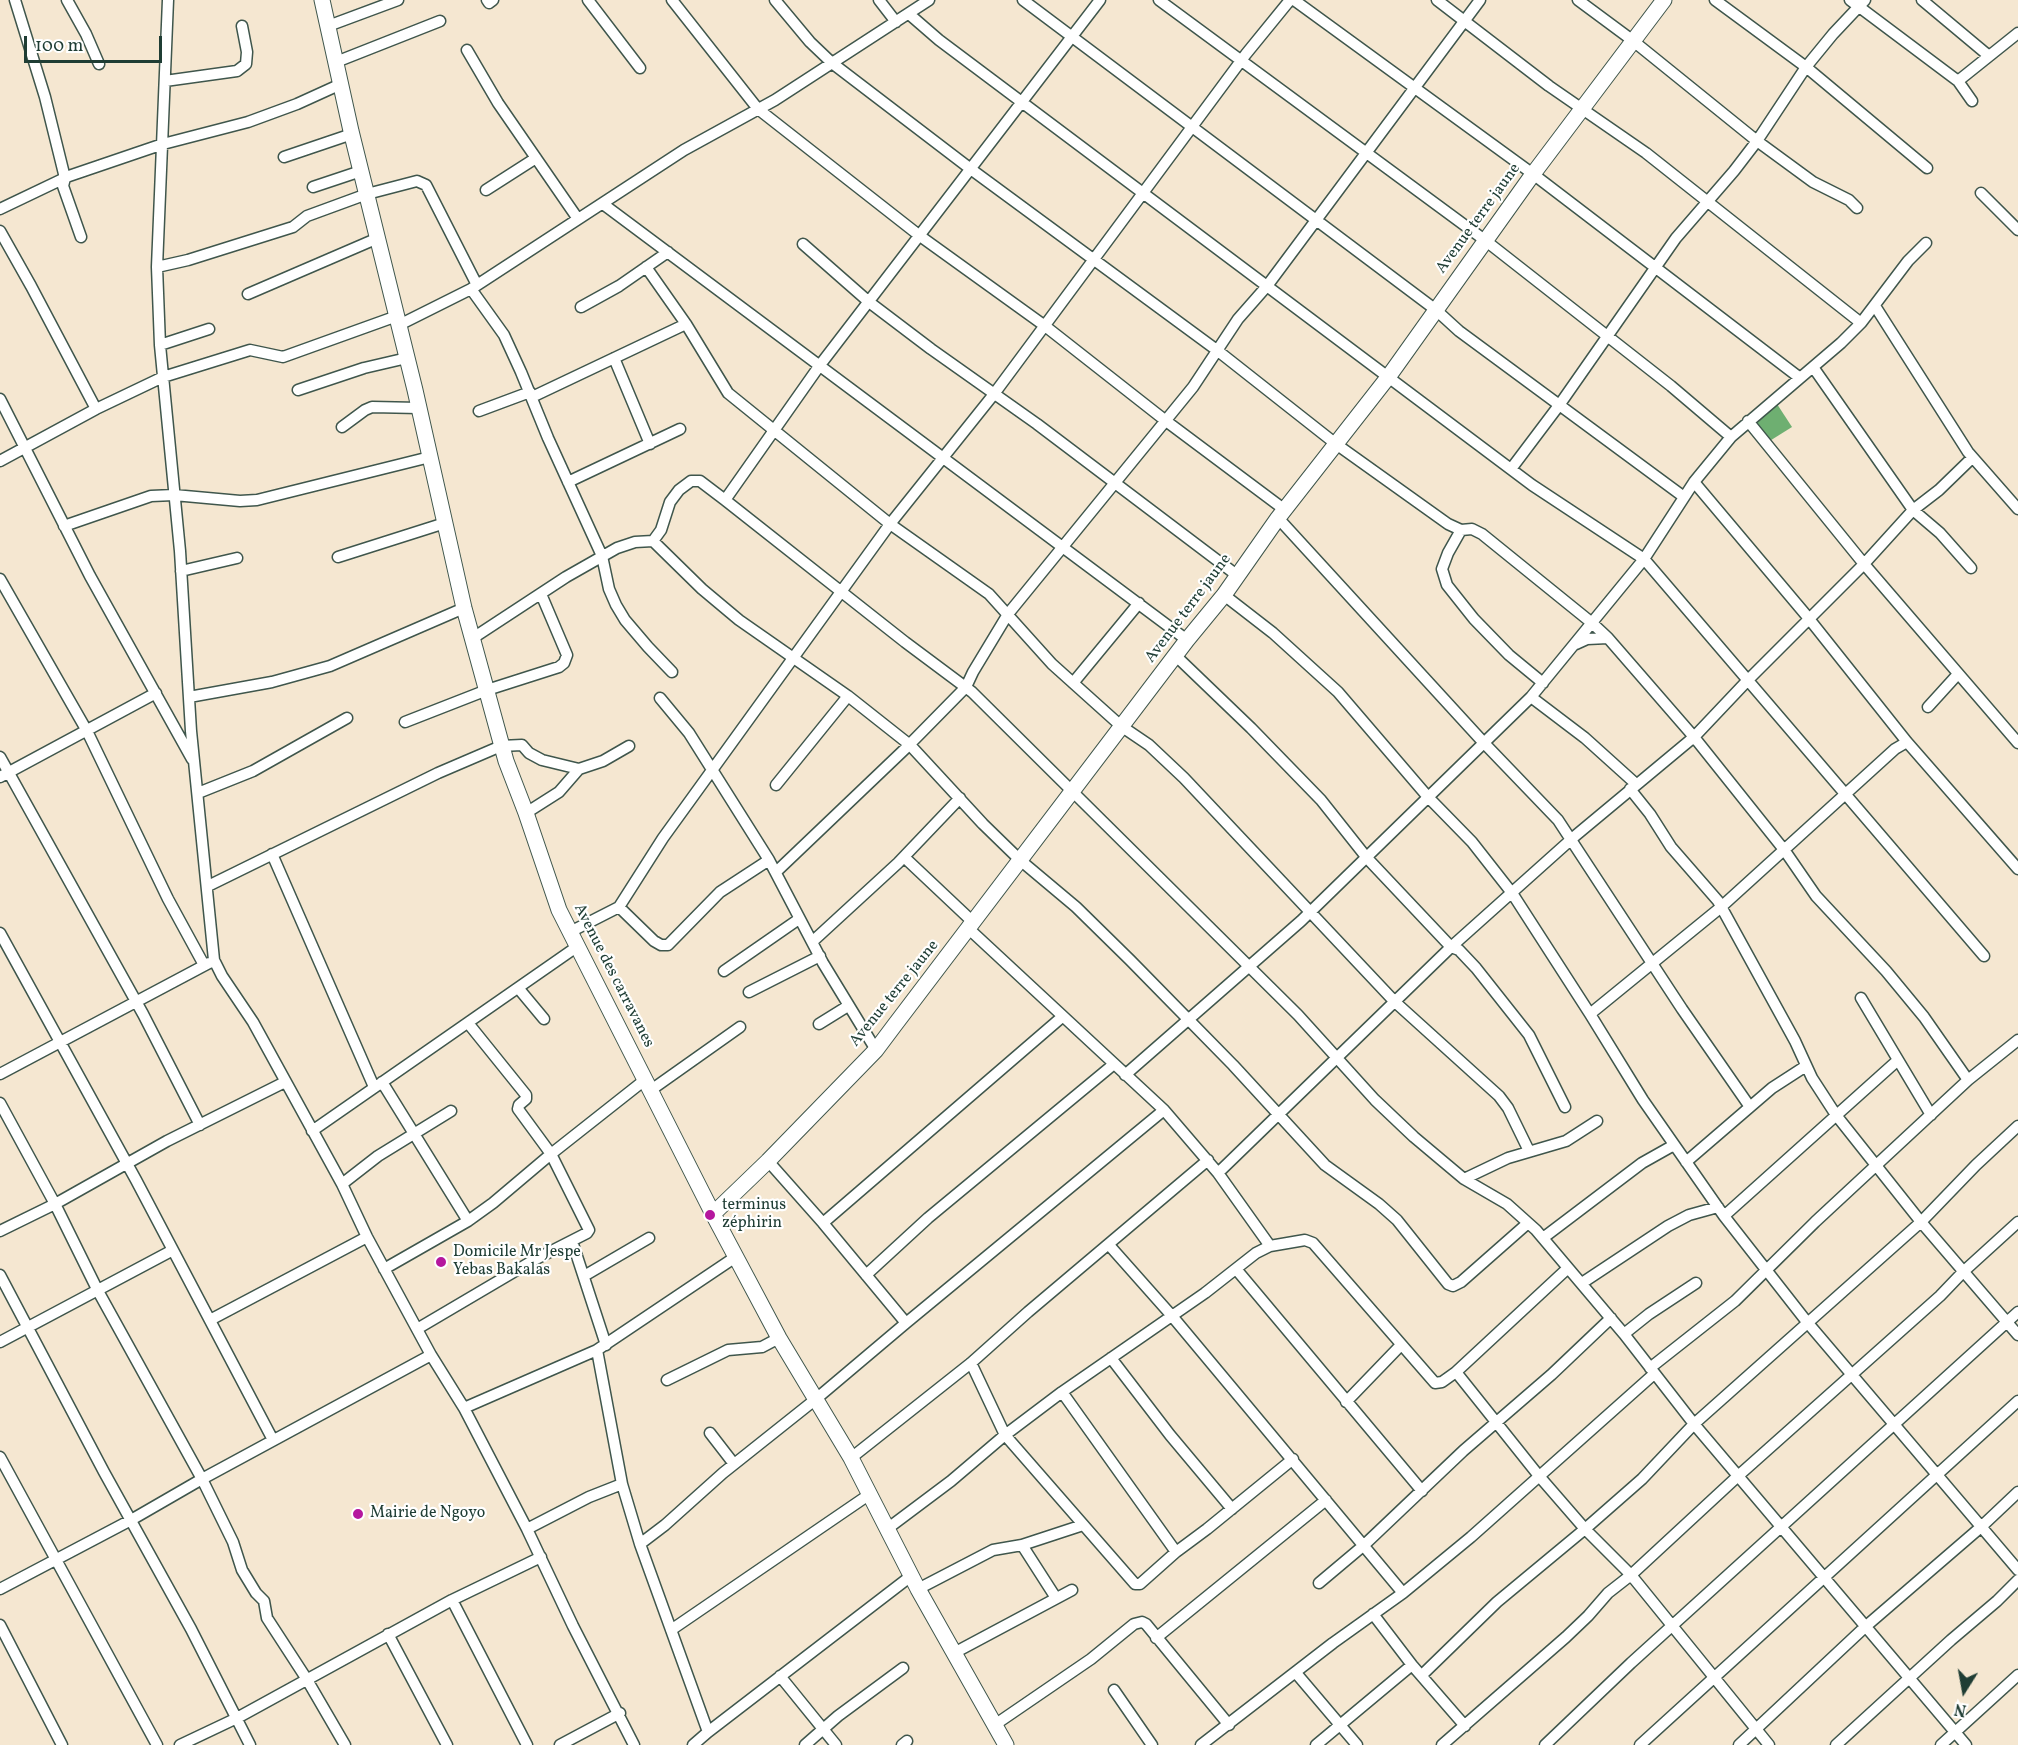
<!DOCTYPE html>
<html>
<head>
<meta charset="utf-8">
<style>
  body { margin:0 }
  #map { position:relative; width:2018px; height:1745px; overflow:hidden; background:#f5e7d1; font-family:Vollkorn,serif }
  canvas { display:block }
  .north { position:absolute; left:1934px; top:1661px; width:60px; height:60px; -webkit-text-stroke:4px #fff; paint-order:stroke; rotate:191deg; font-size:16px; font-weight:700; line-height:24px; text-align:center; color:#1f3d34 }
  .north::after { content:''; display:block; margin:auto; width:21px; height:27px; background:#1f3d34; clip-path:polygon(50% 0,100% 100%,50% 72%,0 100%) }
  .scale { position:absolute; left:24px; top:36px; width:138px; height:27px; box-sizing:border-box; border:3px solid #1f3d34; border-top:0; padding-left:8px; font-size:18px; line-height:21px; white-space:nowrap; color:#1f3d34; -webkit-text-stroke:4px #fff; paint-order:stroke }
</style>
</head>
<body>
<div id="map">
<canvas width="2018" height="1745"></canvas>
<div class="north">N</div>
<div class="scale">100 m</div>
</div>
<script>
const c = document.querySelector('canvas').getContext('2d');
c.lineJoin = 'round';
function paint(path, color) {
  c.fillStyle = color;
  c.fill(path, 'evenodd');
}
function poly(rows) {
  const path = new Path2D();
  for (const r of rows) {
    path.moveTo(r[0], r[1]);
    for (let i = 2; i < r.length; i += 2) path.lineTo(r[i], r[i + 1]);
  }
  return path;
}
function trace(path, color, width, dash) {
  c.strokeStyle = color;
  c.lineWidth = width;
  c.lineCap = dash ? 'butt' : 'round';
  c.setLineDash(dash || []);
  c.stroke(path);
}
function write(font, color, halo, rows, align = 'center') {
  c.font = font + ' Vollkorn,serif';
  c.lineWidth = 4.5;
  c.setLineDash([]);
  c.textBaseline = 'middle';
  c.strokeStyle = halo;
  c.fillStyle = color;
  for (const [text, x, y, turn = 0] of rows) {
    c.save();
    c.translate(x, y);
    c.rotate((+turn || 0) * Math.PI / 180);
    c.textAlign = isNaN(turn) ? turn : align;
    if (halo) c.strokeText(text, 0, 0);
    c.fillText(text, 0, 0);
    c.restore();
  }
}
paint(poly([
  [1777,404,1792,427,1768,442,1753,419]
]), '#6eaf71');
const street = poly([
  [15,0,45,97,65,178,63,186,81,237],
  [67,0,86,34,99,64],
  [168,0,157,267,160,345,180,551,191,731,214,960,222,976,253,1022,342,1184,367,1237,431,1355,464,1408,527,1529,573,1626,634,1745],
  [487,0,489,3,493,0],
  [588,0,640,68],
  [672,0,758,109,920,236,1045,326,1166,421,1285,510],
  [775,0,810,42,832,63,972,170,1218,351,1336,444,1448,524,1461,530,1472,529,1482,534,1592,623,1608,638,1694,737,1785,851,1816,896,1886,971,1924,1017,1968,1080],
  [879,0,896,22],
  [1023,0,1436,310,1459,331,1684,497],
  [1159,0,1486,241,1671,386,1731,437],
  [1294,0,1533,174,1800,378],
  [1437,0,1549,86,1646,153,1861,323],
  [1578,0,1632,40,1757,141,1813,182,1849,200,1857,208],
  [1715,0,1806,67,1927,168],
  [1850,0,1958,81,1972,101],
  [1922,0,1989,56],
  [909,14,939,40,1532,485,1644,559,1984,956],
  [328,26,398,0],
  [467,50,498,103,578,219],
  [336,62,440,21],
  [165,81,237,71,246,64,247,52,242,26],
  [1958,81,2018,33],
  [284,157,352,134],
  [313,187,361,171],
  [486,190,536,158],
  [1981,193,2018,230],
  [603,204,1187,640],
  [0,209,69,176,163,144,248,122,297,104,341,84],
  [0,231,31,286,96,409],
  [803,244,869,302,931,349,1037,424,1238,576],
  [157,267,188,260,293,227,307,216,367,194,417,181,426,185,477,285],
  [646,267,686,324,728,393,890,524,989,594,1052,664,1121,726,1149,745,1184,778,1395,1002,1499,1096,1508,1108,1529,1151],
  [471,289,504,335,521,372,548,438,602,556,609,589,616,605,625,620,648,647,672,672],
  [248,294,378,238],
  [1875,306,1968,452,2018,509],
  [581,307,619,286,668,252],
  [399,325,471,289,684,150,775,100,929,0],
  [160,345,209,329],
  [614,358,650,444],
  [1813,367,1913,510,1940,533,1971,568],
  [298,390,364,368,407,358],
  [532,397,686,324],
  [0,399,90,576,192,759],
  [479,411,530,392],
  [1748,421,1864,564,2018,743],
  [342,427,365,410,372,407,419,408],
  [0,461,96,409,163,377,250,350,283,357,397,316],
  [1511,469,1560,404,1676,238,1734,171,1757,141,1806,67,1833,34,1865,0],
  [568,482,680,429],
  [1694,482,1806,615,1907,742,2018,869],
  [725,500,820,365,1100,0],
  [1278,518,1484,743,1558,820,1682,1009,1750,1107],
  [64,526,151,496,174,495,240,501,257,500,430,457],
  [1461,530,1448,553,1442,569,1447,585,1474,619,1509,655,1543,683],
  [653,541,702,589,739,620,848,696,910,745,983,824,1020,860,1076,907,1130,960,1233,1065,1325,1165,1379,1204,1397,1220,1448,1284,1453,1286,1461,1282,1528,1223],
  [338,557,445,523],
  [181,571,237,558],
  [0,579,87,731,168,899,204,965],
  [1224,595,1273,633,1338,692,1428,797,1472,842,1512,893,1590,1014,1643,1100,1724,1216,1807,1322,2018,1570],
  [473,638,566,577,617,548,635,542,653,541,661,530,670,502,679,490,691,481,700,481,725,500,905,642,972,692,1298,1015,1375,1100,1414,1137,1464,1179,1507,1204,1536,1230,1624,1334,1694,1424,1966,1745],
  [1576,644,1587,639,1608,638],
  [1176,656,1251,728,1321,800,1367,858,1451,947,1459,950,1476,968,1529,1035,1565,1107],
  [1073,683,1139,603],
  [189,697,272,682,330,666,464,608],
  [1531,697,1585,738,1636,784],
  [660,698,689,733,769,860,823,963,876,1050],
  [1928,707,1958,674],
  [405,722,487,690,559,667,564,663,567,655,541,594],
  [0,757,143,1014,200,1125],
  [0,777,156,693],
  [776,785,848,696],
  [1630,789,1650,814,1671,847,1718,901,1795,1041,1812,1078,1836,1115,1921,1222,2018,1335],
  [198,793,253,771,347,718],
  [526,813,559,792,579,769,603,761,629,746],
  [272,854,374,1087],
  [904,857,974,923],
  [776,872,906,748,966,687,973,672,1008,614,1193,387,1238,319,1267,286,1480,0],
  [208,886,438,773,501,746,522,745,529,753,542,760,579,769],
  [619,907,654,941,661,945,668,945,720,892,769,860],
  [969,929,1164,1110,1218,1173,1270,1246,1305,1240,1313,1243,1435,1383,1442,1382,1456,1372,1539,1476,1585,1529,1631,1575,1769,1745],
  [570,932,619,907,663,838,890,524,994,394,1246,54,1290,0],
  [0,933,136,1180,273,1440],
  [812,942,898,863,960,798],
  [724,971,799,919],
  [519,989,544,1019],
  [749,992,820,956],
  [1861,998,1931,1115],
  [1590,1014,1720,908,1895,749,1907,742],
  [819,1024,848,1006],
  [0,1074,209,963],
  [1125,1075,1301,921,1531,697,1644,559,1694,482,1731,437,1841,343,1861,323,1908,261,1926,243],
  [382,1082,468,1221],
  [651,1090,740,1027],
  [0,1103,55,1204,98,1291,202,1479,233,1542,242,1570,256,1593,264,1601,267,1618,306,1678,345,1745],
  [312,1131,578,946],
  [768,1161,823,1223,906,1323],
  [1686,1162,1772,1088,1806,1066],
  [1218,1173,1451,947,1575,836,1694,737,1747,681,1864,564,1913,510,1939,490,1972,458],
  [1464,1179,1508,1158,1566,1141,1597,1121],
  [342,1184,378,1156,451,1111],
  [1724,1216,1898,1060],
  [823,1223,1062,1017],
  [0,1231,55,1204,167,1141,285,1082],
  [1543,1238,1642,1163,1674,1145],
  [572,1241,606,1345],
  [1109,1245,1172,1316,1403,1593],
  [384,1269,468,1221,493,1203,551,1154,646,1079],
  [1236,1269,1422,1491],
  [0,1275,104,1472,191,1629,250,1745],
  [866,1275,928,1218,1114,1064],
  [584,1276,649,1238],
  [1582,1283,1668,1226,1689,1215,1718,1207],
  [210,1320,367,1237],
  [417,1329,534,1260,587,1233,589,1230,551,1154,518,1109,519,1105,526,1099,526,1095,468,1023],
  [1624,1334,1649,1314,1696,1283],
  [0,1342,173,1250],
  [1111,1358,1170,1435,1232,1509],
  [971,1363,1005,1435,1135,1584,1140,1584,1176,1552,1207,1529,1293,1459],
  [1650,1368,1735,1301,1815,1222,1968,1080,2018,1040],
  [1456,1372,1568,1268],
  [667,1380,728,1350,762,1347,779,1338],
  [1062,1392,1176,1552],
  [1346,1402,1401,1345],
  [464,1408,597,1350],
  [710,1433,734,1464],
  [0,1457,157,1745],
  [851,1458,971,1363,1028,1312,1208,1160],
  [527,1529,589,1497,622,1484],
  [887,1529,951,1481,1005,1435,1062,1392,1205,1293,1256,1253,1270,1246],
  [640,1544,665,1525,723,1473,816,1399,906,1323,1164,1110],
  [1319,1583,1363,1546,1463,1451,1551,1375,1611,1318],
  [0,1589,131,1520,202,1479,431,1355],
  [918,1589,993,1550,1022,1545],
  [1056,1598,1022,1545,1083,1525],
  [452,1600,527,1745],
  [1373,1614,1412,1665,1465,1726],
  [0,1625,62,1745],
  [671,1630,870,1494],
  [388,1634,447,1745],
  [1156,1638,1326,1500],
  [954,1653,1072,1590],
  [1296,1673,1357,1745],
  [1422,1675,1497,1602,1585,1529,1642,1479,1694,1424,1921,1222,1976,1165,2018,1126],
  [780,1676,836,1745],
  [1114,1690,1152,1745],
  [996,1724,1091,1659,1134,1624,1142,1622,1146,1624,1229,1725],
  [708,1732,911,1576],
  [180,1745,237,1718,452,1600,541,1557],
  [560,1745,620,1713],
  [693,1745,708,1732,640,1544,622,1484,597,1350,737,1256],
  [805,1745,838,1716,903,1668],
  [902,1745,907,1741],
  [1201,1745,1333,1643,1403,1593,1471,1537,1654,1374],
  [1316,1745,1412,1665],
  [1442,1745,1566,1637,1588,1616,1608,1593,1631,1575,1738,1476,1940,1296,1963,1272,2018,1222],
  [1545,1745,1631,1663,2018,1312],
  [1640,1745,2018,1401],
  [1739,1745,1865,1627,1981,1527,2018,1492],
  [1836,1745,1951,1640,1997,1601,2018,1580],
  [1941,1745,2018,1675]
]);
const secondary = poly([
  [322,0,351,131,415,390,464,608,506,761,526,813,559,910,713,1214,779,1338,851,1458,918,1589,1006,1745],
  [713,1214,768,1161,876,1050,894,1026,1187,640,1224,595,1278,518,1389,376,1533,174,1664,0]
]);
trace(street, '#3f564c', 13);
trace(secondary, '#3f564c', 17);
trace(street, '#fff', 10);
trace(secondary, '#fff', 15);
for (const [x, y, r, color] of [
  [710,1215,6,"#b5179e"],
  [441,1262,6,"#b5179e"],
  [358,1514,6,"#b5179e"]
]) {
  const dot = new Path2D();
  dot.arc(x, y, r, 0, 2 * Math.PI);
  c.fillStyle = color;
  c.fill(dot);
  trace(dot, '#fff', 2);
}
write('16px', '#1f3d34', '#fff', [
  ["Avenue terre jaune",1479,219,-54],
  ["Avenue terre jaune",1189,609,-53],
  ["Avenue des carravanes",613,976,63],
  ["Avenue terre jaune",895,994,-51]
]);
write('16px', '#1f3d34', '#fff', [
  ["terminus",722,1206],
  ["zéphirin",722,1224],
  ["Domicile Mr Jespe",453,1253],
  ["Yebas Bakalas",453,1271],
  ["Mairie de Ngoyo",370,1514]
], 'left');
</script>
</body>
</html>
